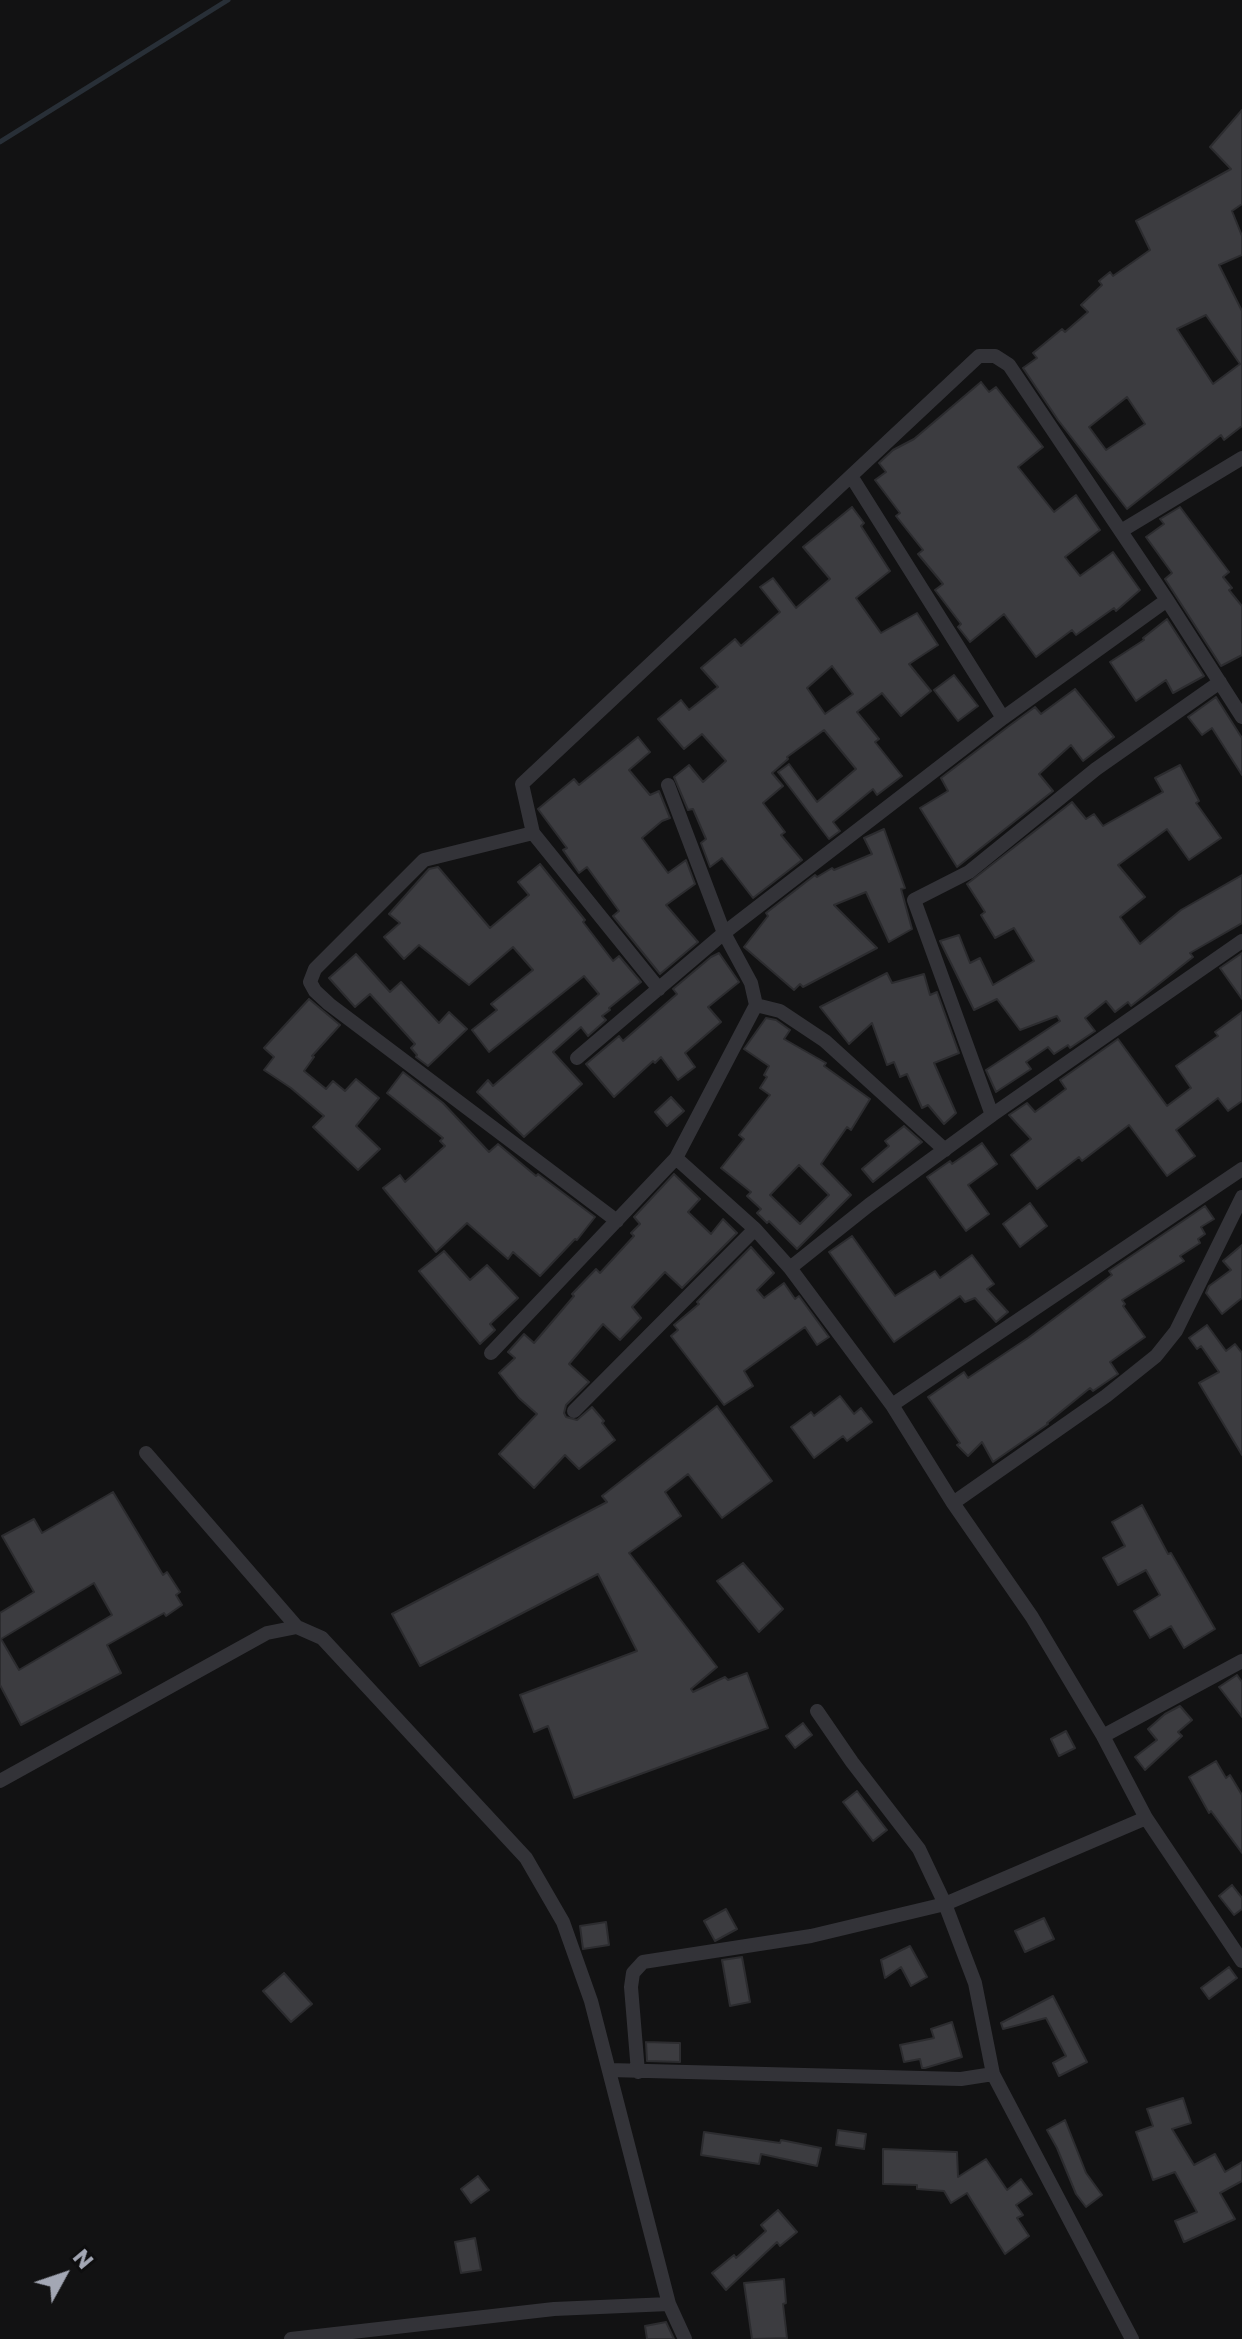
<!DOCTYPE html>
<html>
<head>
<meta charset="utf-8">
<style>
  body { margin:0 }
  #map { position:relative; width:1242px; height:2339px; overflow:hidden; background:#121213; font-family:Poppins,sans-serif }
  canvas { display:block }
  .north { position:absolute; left:24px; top:2235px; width:80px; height:80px; -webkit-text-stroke:6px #0d0d0e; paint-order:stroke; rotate:50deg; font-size:22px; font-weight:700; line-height:32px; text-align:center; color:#a3a7b4 }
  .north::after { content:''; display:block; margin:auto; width:28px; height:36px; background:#a3a7b4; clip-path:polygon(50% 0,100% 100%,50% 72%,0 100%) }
</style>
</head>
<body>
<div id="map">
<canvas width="1242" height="2339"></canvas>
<div class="north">N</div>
</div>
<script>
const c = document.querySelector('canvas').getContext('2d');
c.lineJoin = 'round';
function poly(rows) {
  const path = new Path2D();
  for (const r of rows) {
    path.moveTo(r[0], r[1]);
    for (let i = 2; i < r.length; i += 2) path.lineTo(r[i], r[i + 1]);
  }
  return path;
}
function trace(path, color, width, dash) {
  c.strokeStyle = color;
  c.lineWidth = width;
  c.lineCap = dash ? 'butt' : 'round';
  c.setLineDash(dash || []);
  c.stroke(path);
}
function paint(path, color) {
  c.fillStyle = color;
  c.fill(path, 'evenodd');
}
trace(poly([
  [0,142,228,0]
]), '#282f37', 5);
const building = poly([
  [1242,110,1242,204,1232,211,1242,236,1242,255,1219,265,1242,311,1242,426,1224,440,1221,435,1127,509,1058,420,1023,368,1037,358,1033,353,1062,329,1065,332,1088,312,1081,305,1102,285,1099,281,1110,272,1113,276,1150,250,1136,221,1231,169,1210,147,1242,110],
  [1206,315,1240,364,1213,384,1177,329,1206,315],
  [1127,397,1145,424,1106,450,1089,427,1127,397],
  [981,382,989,392,996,387,1043,447,1018,467,1054,512,1076,495,1100,530,1065,557,1080,576,1113,552,1140,590,1116,611,1114,608,1076,635,1072,630,1036,657,1004,614,970,642,958,627,961,624,935,590,943,584,918,554,923,550,896,516,900,513,875,480,886,472,879,463,893,450,914,439,981,382],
  [852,507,864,523,861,526,890,571,856,598,881,633,917,613,938,645,909,664,931,691,901,716,882,693,857,712,879,739,875,742,902,776,877,795,873,789,833,822,840,831,829,839,778,772,789,764,817,802,856,769,824,730,787,757,788,759,772,773,783,786,763,803,785,832,781,835,802,860,753,898,722,858,710,867,701,843,706,839,693,809,688,810,674,777,689,765,703,782,726,761,702,734,684,749,658,719,681,700,689,710,718,687,701,668,735,639,741,646,780,612,760,587,773,578,796,608,830,579,803,547,852,507],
  [832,666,853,694,825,714,807,688,832,666],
  [1180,507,1229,572,1223,577,1232,588,1229,590,1242,606,1242,655,1221,666,1165,579,1172,573,1146,537,1164,524,1160,519,1180,507],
  [1167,619,1204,676,1173,693,1166,680,1136,701,1110,662,1144,640,1143,638,1167,619],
  [954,675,978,706,958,721,934,690,954,675],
  [1075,689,1114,737,1083,761,1071,745,1039,774,1053,791,957,867,920,808,948,791,941,778,1009,726,1035,707,1041,714,1075,689],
  [1216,697,1242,738,1242,775,1212,728,1202,735,1188,717,1216,697],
  [638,737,650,752,629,770,650,795,659,791,670,818,662,821,642,838,668,873,686,860,695,884,666,905,698,942,660,974,613,916,619,911,587,867,579,873,563,850,567,848,538,809,574,779,579,785,638,737],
  [1180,765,1199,801,1196,803,1221,838,1189,860,1167,829,1118,865,1145,897,1120,917,1140,944,1181,910,1242,875,1242,923,1190,953,1193,957,1131,1006,1128,1002,1115,1012,1106,1001,1085,1018,1095,1031,1070,1048,1068,1045,1054,1054,1048,1047,1026,1062,1031,1069,996,1092,986,1070,1060,1021,1057,1016,1020,1030,997,999,974,1010,940,941,959,935,970,963,980,958,993,985,1034,961,1014,928,995,938,981,915,985,912,967,884,1072,802,1086,819,1094,814,1103,826,1163,792,1155,778,1180,765],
  [884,829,905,888,901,889,912,929,889,942,866,892,834,905,877,948,803,987,800,984,794,990,744,947,768,916,766,913,815,875,817,877,832,868,834,870,872,854,864,838,884,829],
  [540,864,585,920,583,922,613,961,619,956,641,982,609,1008,610,1010,602,1016,606,1020,588,1036,581,1027,553,1052,582,1084,524,1137,477,1092,488,1080,493,1086,599,994,584,976,489,1052,472,1030,497,1010,491,1004,533,970,513,947,469,985,419,945,404,959,384,937,400,923,389,914,429,869,438,867,490,928,529,895,518,882,540,864],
  [719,953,739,982,708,1007,721,1022,685,1053,695,1067,678,1080,661,1057,655,1063,653,1061,614,1097,586,1064,619,1036,623,1041,677,994,673,989,711,957,719,953],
  [1242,953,1242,999,1220,968,1242,953],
  [356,954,390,992,401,982,439,1023,449,1012,467,1029,428,1066,416,1057,417,1055,411,1048,415,1044,370,994,355,1007,329,978,356,954],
  [887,973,892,983,924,974,930,995,937,992,959,1053,934,1063,956,1113,944,1124,928,1105,922,1108,907,1074,900,1077,894,1062,887,1065,872,1023,849,1044,820,1007,887,973],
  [309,999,340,1025,312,1056,314,1057,304,1071,326,1089,333,1081,345,1091,356,1079,379,1098,356,1126,380,1149,358,1170,313,1127,324,1116,291,1088,264,1070,274,1057,264,1048,309,999],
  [1242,1012,1242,1101,1228,1111,1218,1098,1176,1130,1195,1156,1167,1176,1129,1125,1082,1161,1079,1157,1037,1189,1011,1155,1031,1139,1009,1115,1027,1103,1035,1112,1066,1089,1060,1080,1118,1039,1167,1106,1191,1088,1176,1066,1218,1036,1215,1032,1242,1012],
  [766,1018,776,1020,790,1030,784,1039,826,1063,824,1066,870,1099,851,1130,847,1127,821,1164,851,1195,797,1249,769,1221,767,1223,757,1213,761,1209,747,1196,751,1192,721,1168,744,1139,739,1135,770,1095,760,1088,767,1077,764,1075,769,1066,744,1049,766,1018],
  [799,1165,829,1195,800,1224,770,1195,799,1165],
  [403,1072,443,1103,489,1152,498,1144,536,1176,538,1174,595,1217,577,1240,575,1239,540,1276,513,1252,508,1259,467,1223,436,1252,383,1188,400,1175,405,1182,445,1146,440,1141,443,1138,387,1093,403,1072],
  [671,1097,684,1111,667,1126,655,1112,671,1097],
  [904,1126,922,1142,873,1182,862,1169,889,1146,885,1141,904,1126],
  [982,1143,997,1164,968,1185,989,1214,966,1231,927,1177,950,1161,952,1164,982,1143],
  [674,1174,700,1199,688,1212,711,1234,723,1219,737,1233,682,1288,665,1272,632,1307,641,1318,620,1340,603,1324,569,1364,589,1382,566,1405,564,1413,566,1417,577,1420,592,1407,604,1421,602,1423,615,1440,579,1469,565,1455,534,1488,499,1454,537,1414,519,1398,499,1373,515,1358,508,1352,524,1334,534,1343,574,1296,572,1294,596,1269,600,1273,634,1236,631,1233,640,1224,634,1217,674,1174],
  [1030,1203,1047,1226,1020,1247,1003,1224,1030,1203],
  [1205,1206,1214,1219,1201,1227,1205,1234,1198,1239,1200,1243,1180,1256,1184,1261,1122,1300,1125,1304,1123,1306,1145,1337,1110,1362,1118,1374,1093,1391,1090,1388,1047,1423,1048,1424,993,1462,982,1442,968,1456,957,1445,960,1443,928,1397,964,1372,968,1378,1028,1338,1112,1275,1109,1271,1205,1206],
  [852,1236,895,1296,935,1271,940,1278,972,1255,994,1284,987,1289,1008,1312,996,1322,975,1298,965,1302,960,1296,894,1342,829,1252,852,1236],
  [1242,1245,1242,1298,1222,1314,1206,1293,1209,1286,1231,1270,1223,1261,1242,1245],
  [751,1247,774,1273,757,1290,764,1298,784,1283,795,1299,799,1296,829,1337,817,1345,805,1327,744,1371,753,1386,724,1405,671,1336,678,1330,674,1325,699,1304,697,1302,751,1247],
  [444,1251,470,1280,487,1265,518,1298,490,1324,495,1330,480,1344,419,1271,444,1251],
  [1207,1325,1226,1351,1235,1344,1242,1353,1242,1455,1199,1383,1219,1372,1201,1346,1197,1349,1189,1338,1207,1325],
  [840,1396,854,1414,861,1408,872,1422,847,1441,843,1436,814,1458,791,1427,811,1412,814,1416,840,1396],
  [717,1406,772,1481,722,1518,688,1474,665,1492,681,1516,629,1553,717,1667,691,1689,693,1692,725,1677,728,1680,747,1673,768,1728,574,1798,548,1726,534,1732,520,1695,637,1651,598,1574,420,1666,392,1614,607,1502,602,1496,717,1406],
  [113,1492,163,1575,167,1572,180,1592,176,1595,182,1605,166,1616,164,1613,107,1645,121,1673,21,1725,0,1685,0,1613,34,1592,2,1536,34,1519,42,1533,113,1492],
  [94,1583,112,1615,19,1670,1,1639,94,1583],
  [1142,1505,1168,1554,1171,1553,1215,1629,1184,1648,1171,1626,1150,1638,1134,1611,1160,1595,1146,1570,1118,1585,1103,1558,1125,1546,1112,1522,1142,1505],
  [743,1563,783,1609,759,1632,717,1581,743,1563],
  [1237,1675,1242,1682,1242,1717,1219,1687,1237,1675],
  [1180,1706,1192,1720,1178,1732,1182,1736,1145,1770,1135,1757,1157,1740,1148,1729,1165,1714,1180,1706],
  [803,1723,812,1735,795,1748,786,1736,803,1723],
  [1066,1731,1075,1748,1059,1756,1051,1739,1066,1731],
  [1216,1761,1226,1778,1230,1775,1242,1795,1242,1853,1211,1811,1209,1813,1189,1777,1216,1761],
  [857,1791,887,1830,873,1841,843,1802,857,1791],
  [1232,1885,1242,1898,1242,1909,1234,1915,1219,1896,1232,1885],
  [726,1909,737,1929,715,1941,704,1921,726,1909],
  [1044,1918,1054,1939,1025,1952,1015,1931,1044,1918],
  [606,1922,609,1945,583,1949,580,1926,606,1922],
  [910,1946,927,1977,911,1986,901,1967,885,1978,881,1960,910,1946],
  [742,1957,750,2002,730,2006,722,1960,742,1957],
  [1229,1967,1237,1978,1209,1999,1201,1988,1229,1967],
  [284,1973,312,2004,291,2022,263,1991,284,1973],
  [1053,1996,1087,2062,1059,2076,1053,2063,1066,2056,1046,2018,1003,2029,1001,2023,1053,1996],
  [952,2022,962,2057,925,2068,922,2068,920,2059,904,2062,900,2045,934,2038,931,2029,952,2022],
  [646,2042,680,2043,680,2062,647,2061,646,2042],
  [1183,2098,1191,2123,1172,2129,1194,2165,1215,2154,1225,2172,1242,2162,1242,2181,1220,2193,1235,2219,1184,2242,1175,2221,1197,2212,1175,2172,1153,2180,1136,2132,1153,2126,1147,2109,1183,2098],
  [1065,2120,1086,2173,1102,2195,1086,2207,1076,2194,1057,2148,1047,2130,1065,2120],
  [838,2130,866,2134,864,2149,836,2145,838,2130],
  [704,2132,780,2143,781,2140,821,2148,817,2166,761,2154,759,2164,701,2155,704,2132],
  [883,2149,957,2152,958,2177,986,2159,1007,2190,1021,2179,1032,2194,1016,2205,1023,2215,1017,2218,1029,2236,1005,2254,967,2193,951,2203,944,2191,917,2189,917,2185,883,2184,883,2149],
  [478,2176,489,2190,471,2203,461,2189,478,2176],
  [778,2210,797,2232,780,2246,777,2242,726,2290,712,2273,734,2255,736,2258,766,2231,761,2225,778,2210],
  [475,2238,481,2270,461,2273,455,2242,475,2238],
  [784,2279,786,2303,783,2304,787,2338,752,2339,744,2283,784,2279],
  [666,2322,674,2339,647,2339,645,2326,666,2322]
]);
paint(building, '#3c3c40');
trace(building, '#2c2c2f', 2);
trace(poly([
  [851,476,1003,718],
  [1121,531,1242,458],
  [533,833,424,860,315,969,310,982,315,991,329,1004,617,1221],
  [659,989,533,833,522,784,979,356,995,356,1009,365,1167,600,1242,717],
  [756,1005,780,1011,825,1041,945,1150],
  [577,1058,724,933,1003,718,1167,600],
  [992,1115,914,900,969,872,1096,769,1220,682],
  [676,1158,755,1229,790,1268,892,1405,953,1503,1032,1617,1103,1736,1146,1818,1242,1961],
  [790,1268,869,1205,992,1115,1242,941],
  [491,1353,676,1158,756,1005,751,983,724,933,668,785],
  [892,1405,1242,1169],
  [574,1411,755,1229],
  [146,1453,297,1627,322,1638,526,1858,563,1922,591,2001,669,2304,685,2339],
  [953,1503,1106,1396,1156,1356,1176,1331,1242,1197],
  [817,1711,852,1762,919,1849,945,1904,975,1983,993,2074,1132,2339],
  [1103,1736,1242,1661],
  [0,1781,267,1633,297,1627],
  [609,2070,961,2079,993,2074],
  [638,2072,631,1987,633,1973,643,1962,811,1936,945,1904,1146,1818],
  [291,2339,554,2309,669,2304]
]), '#333338', 14);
</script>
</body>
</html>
